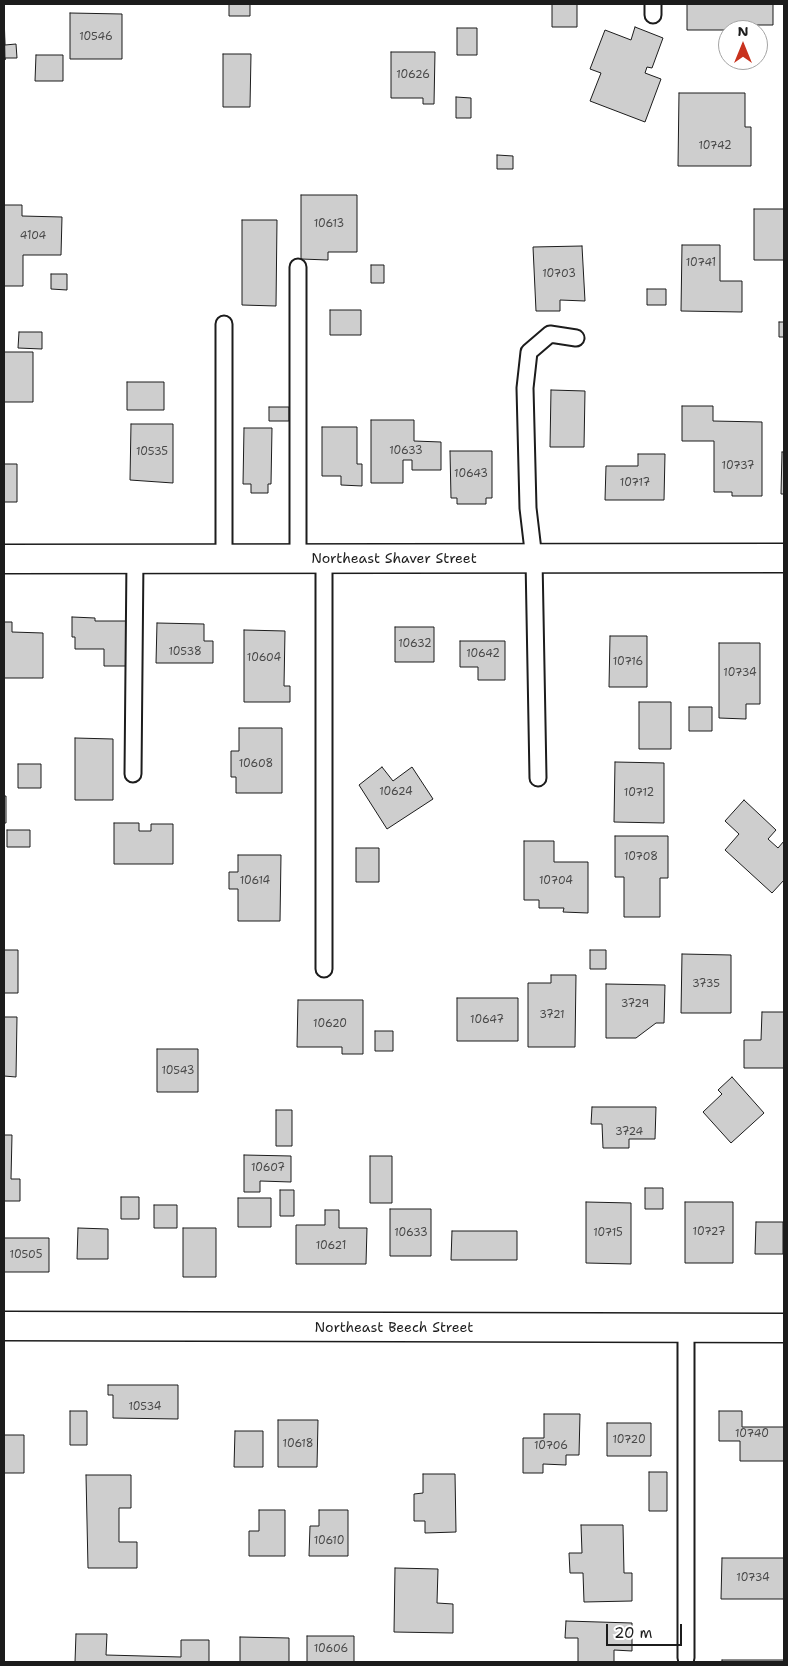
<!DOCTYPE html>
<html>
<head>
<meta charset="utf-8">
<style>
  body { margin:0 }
  #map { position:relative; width:788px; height:1666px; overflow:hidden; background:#fff; font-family:"Shantell Sans",sans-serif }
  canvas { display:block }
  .frame { position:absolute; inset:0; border:5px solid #1c1c1c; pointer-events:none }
  .north { position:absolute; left:718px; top:20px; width:50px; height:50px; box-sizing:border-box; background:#fff; border:1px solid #a4a4a4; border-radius:50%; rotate:0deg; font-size:14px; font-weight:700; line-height:20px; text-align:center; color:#1c1c1c }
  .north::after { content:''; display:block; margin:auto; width:18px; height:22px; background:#c8321e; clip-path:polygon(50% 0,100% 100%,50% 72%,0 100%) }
  .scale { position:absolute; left:606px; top:1624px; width:76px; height:22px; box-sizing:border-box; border:2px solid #1c1c1c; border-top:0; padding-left:6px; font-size:15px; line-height:18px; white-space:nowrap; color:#1c1c1c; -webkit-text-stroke:4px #fff; paint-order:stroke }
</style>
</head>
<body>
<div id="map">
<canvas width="788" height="1666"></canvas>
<div class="frame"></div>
<div class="north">N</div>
<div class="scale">20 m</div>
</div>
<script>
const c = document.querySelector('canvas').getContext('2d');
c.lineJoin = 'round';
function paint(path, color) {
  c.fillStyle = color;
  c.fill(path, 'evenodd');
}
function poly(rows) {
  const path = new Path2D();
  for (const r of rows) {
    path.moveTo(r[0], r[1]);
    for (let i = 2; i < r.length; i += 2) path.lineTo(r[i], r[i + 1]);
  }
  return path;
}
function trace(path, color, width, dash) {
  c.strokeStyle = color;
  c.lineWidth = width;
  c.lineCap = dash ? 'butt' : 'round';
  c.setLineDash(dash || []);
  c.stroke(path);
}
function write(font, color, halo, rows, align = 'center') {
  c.font = font + ' "Shantell Sans",sans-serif';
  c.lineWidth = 5;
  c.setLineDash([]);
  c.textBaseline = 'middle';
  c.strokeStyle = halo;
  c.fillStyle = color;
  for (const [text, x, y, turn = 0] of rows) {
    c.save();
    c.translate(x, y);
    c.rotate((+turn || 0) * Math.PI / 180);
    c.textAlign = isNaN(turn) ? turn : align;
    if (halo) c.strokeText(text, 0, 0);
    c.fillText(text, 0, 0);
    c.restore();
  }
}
const building = poly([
  [229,4,250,4,250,16,229,16,229,4],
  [552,4,577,4,577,27,552,27,552,4],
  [687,4,773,4,773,25,751,25,750,30,687,30,687,4],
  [4,13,5,45,16,44,17,58,5,58,5,60,4,13],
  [70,13,122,14,122,59,70,59,70,13],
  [635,27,663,38,652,68,647,67,645,73,661,79,645,122,590,101,601,73,590,69,605,30,631,40,635,27],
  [457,28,477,28,477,55,457,55,457,28],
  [391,52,435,52,434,104,423,104,423,98,391,98,391,52],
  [223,54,251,54,250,107,223,107,223,54],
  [36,55,63,55,63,81,35,81,36,55],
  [679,93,745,93,745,127,751,127,751,166,678,166,679,93],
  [456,97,471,98,471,118,456,118,456,97],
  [497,155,513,156,513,169,497,169,497,155],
  [301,195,357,195,357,252,328,252,328,260,301,259,301,195],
  [4,205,22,205,22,216,62,217,61,255,23,255,23,286,4,286,4,205],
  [754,209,784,209,784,260,754,260,754,209],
  [242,220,277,220,276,306,242,305,242,220],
  [682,245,720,245,720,281,742,281,742,312,681,311,682,245],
  [582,246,585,301,560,300,560,311,536,311,533,247,582,246],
  [371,265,384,265,384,283,371,283,371,265],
  [51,274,67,274,67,290,51,289,51,274],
  [647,289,666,289,666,305,647,305,647,289],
  [330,310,361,310,361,335,330,335,330,310],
  [779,322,784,322,784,337,779,337,779,322],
  [19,332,42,332,42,349,18,348,19,332],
  [4,352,33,352,33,402,4,402,4,352],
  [127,382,164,382,164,410,127,410,127,382],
  [551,390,585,391,584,447,550,447,551,390],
  [682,406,713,406,713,421,762,422,762,496,732,496,732,492,714,492,714,441,682,441,682,406],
  [269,407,289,407,289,421,269,421,269,407],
  [371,420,414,420,414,441,441,442,441,470,412,470,412,460,403,460,403,483,371,483,371,420],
  [131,424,173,424,173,483,130,480,131,424],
  [322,427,357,427,357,464,362,464,362,486,341,485,341,476,322,476,322,427],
  [244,428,272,428,271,484,268,484,268,493,251,493,251,484,243,484,244,428],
  [450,451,492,451,492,498,486,498,486,504,457,504,457,498,451,498,450,451],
  [782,452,784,452,784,494,781,494,782,452],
  [638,454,665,454,664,500,605,500,606,466,638,466,638,454],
  [4,464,17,464,17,502,4,502,4,464],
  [72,617,95,618,95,621,129,621,129,666,104,666,104,649,75,649,75,637,72,637,72,617],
  [4,622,12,622,12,632,43,633,43,678,4,678,4,622],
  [157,623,204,624,204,641,213,641,213,663,156,663,157,623],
  [395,627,434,627,434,662,395,662,395,627],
  [244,630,285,631,284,686,290,686,290,702,244,702,244,630],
  [610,636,647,636,647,687,609,687,610,636],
  [460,641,505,641,505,680,478,680,478,667,460,667,460,641],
  [719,643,760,643,760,704,746,704,746,719,719,718,719,643],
  [639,702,671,702,671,749,639,749,639,702],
  [689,707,712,707,712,731,689,731,689,707],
  [239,728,282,728,282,793,236,793,236,777,231,777,231,751,239,751,239,728],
  [75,738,113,739,113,800,75,800,75,738],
  [615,762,664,763,664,823,614,822,615,762],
  [18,764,41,764,41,788,18,788,18,764],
  [382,767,393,781,412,767,433,799,387,829,359,785,382,767],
  [4,796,6,796,6,823,4,823,4,796],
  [744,800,776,830,768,839,778,848,784,841,784,880,772,893,725,850,739,834,725,821,744,800],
  [114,823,139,823,139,831,151,831,151,824,173,824,173,864,114,864,114,823],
  [7,830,30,830,30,847,7,847,7,830],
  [615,836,668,836,668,878,660,878,660,917,624,917,624,877,615,877,615,836],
  [524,841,554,841,554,862,588,862,588,913,563,912,564,908,539,908,539,900,524,900,524,841],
  [356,848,379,848,379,882,356,882,356,848],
  [238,855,281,855,280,921,238,921,238,889,229,889,229,872,238,872,238,855],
  [4,950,18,950,18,993,4,993,4,950],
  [590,950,606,950,606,969,590,969,590,950],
  [682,954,731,955,731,1013,681,1013,682,954],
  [551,975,576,975,575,1047,528,1047,528,983,551,983,551,975],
  [606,984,665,985,664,1023,656,1023,636,1038,606,1038,606,984],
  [457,998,518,998,518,1041,457,1041,457,998],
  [298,1000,363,1000,363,1054,342,1054,342,1047,297,1047,298,1000],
  [762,1012,784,1012,784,1068,744,1068,744,1040,761,1040,762,1012],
  [4,1017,17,1017,16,1077,4,1076,4,1017],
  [375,1031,393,1031,393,1051,375,1051,375,1031],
  [157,1049,198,1049,198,1092,157,1092,157,1049],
  [732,1077,764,1113,731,1143,703,1112,722,1094,718,1090,732,1077],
  [592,1107,656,1107,655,1139,629,1139,629,1148,603,1148,602,1124,591,1124,592,1107],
  [276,1110,292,1110,292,1146,276,1146,276,1110],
  [4,1135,12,1135,11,1179,20,1179,20,1201,4,1201,4,1135],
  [244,1155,291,1156,291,1182,260,1181,260,1192,244,1192,244,1155],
  [370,1156,392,1156,392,1203,370,1203,370,1156],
  [645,1188,663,1188,663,1209,645,1209,645,1188],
  [280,1190,294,1190,294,1216,280,1216,280,1190],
  [121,1197,139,1197,139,1219,121,1219,121,1197],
  [238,1198,271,1198,271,1227,238,1227,238,1198],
  [586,1202,631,1203,631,1264,586,1263,586,1202],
  [685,1202,733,1202,733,1263,685,1263,685,1202],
  [154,1205,177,1205,177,1228,154,1228,154,1205],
  [390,1209,431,1209,431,1256,390,1256,390,1209],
  [325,1210,339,1210,339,1228,367,1228,366,1264,296,1264,296,1225,325,1225,325,1210],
  [756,1222,783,1222,783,1254,755,1254,756,1222],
  [78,1228,108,1229,108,1259,77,1259,78,1228],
  [183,1228,216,1228,216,1277,183,1277,183,1228],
  [452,1231,517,1231,517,1260,451,1260,452,1231],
  [4,1238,49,1238,49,1272,4,1272,4,1238],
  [108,1385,178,1385,178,1419,113,1418,113,1395,108,1395,108,1385],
  [70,1411,87,1411,87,1445,70,1445,70,1411],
  [719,1411,742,1411,742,1427,784,1427,784,1461,740,1461,740,1441,719,1441,719,1411],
  [544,1414,580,1414,579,1455,566,1455,566,1465,543,1464,543,1473,523,1473,523,1438,544,1438,544,1414],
  [278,1420,318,1420,317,1467,278,1467,278,1420],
  [607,1423,651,1423,651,1456,607,1456,607,1423],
  [235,1431,263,1431,263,1467,234,1467,235,1431],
  [4,1435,24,1435,24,1473,4,1473,4,1435],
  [649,1472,667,1472,667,1511,649,1511,649,1472],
  [423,1474,455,1474,456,1532,425,1533,425,1521,414,1521,414,1494,423,1493,423,1474],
  [86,1475,131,1475,131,1508,119,1508,119,1542,137,1542,137,1568,88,1568,86,1475],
  [259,1510,285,1510,285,1556,249,1556,249,1531,259,1531,259,1510],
  [319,1510,348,1510,348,1556,309,1556,310,1526,319,1526,319,1510],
  [581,1525,623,1525,624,1573,632,1573,632,1601,584,1602,583,1573,570,1573,569,1553,582,1553,581,1525],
  [722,1558,784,1558,784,1599,721,1599,722,1558],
  [395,1568,438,1569,437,1603,453,1604,453,1633,394,1632,395,1568],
  [566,1621,632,1623,632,1651,614,1650,614,1662,578,1662,578,1638,565,1638,566,1621],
  [76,1634,107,1634,106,1655,181,1657,181,1640,209,1640,209,1662,75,1662,76,1634],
  [307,1636,354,1636,354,1662,307,1662,307,1636],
  [240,1637,289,1638,289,1662,240,1662,240,1637],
  [722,1660,784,1660,784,1662,722,1662,722,1660]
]);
paint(building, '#cecece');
trace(building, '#1c1c1c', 1);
const service = poly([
  [653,15,653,4],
  [298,267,298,558],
  [224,558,224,324],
  [133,774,135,558],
  [538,778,534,559,528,508,525,388,529,352,550,334,576,338],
  [324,969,324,558],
  [686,1328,686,1658]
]);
const minor = poly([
  [4,559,784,558],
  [4,1326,784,1328]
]);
trace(service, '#1c1c1c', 19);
trace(minor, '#1c1c1c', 31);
trace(service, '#fff', 15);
trace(minor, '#fff', 28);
write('11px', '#484848', null, [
  ["10546",96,37],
  ["10626",413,75],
  ["10742",715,146],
  ["10613",329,224],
  ["4104",33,236],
  ["10741",701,263],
  ["10703",559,274],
  ["10633",406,451],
  ["10535",152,452],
  ["10737",738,466],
  ["10643",471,474],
  ["10717",635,483],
  ["10632",415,644],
  ["10538",185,652],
  ["10642",483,654],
  ["10604",264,658],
  ["10716",628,662],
  ["10734",740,673],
  ["10608",256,764],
  ["10624",396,792],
  ["10712",639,793],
  ["10708",641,857],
  ["10614",255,881],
  ["10704",556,881],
  ["3735",706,984],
  ["3729",635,1004],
  ["3721",552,1015],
  ["10647",487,1020],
  ["10620",330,1024],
  ["10543",178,1071],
  ["3724",629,1132],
  ["10607",268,1168],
  ["10727",709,1232],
  ["10633",411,1233],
  ["10715",608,1233],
  ["10621",331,1246],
  ["10505",26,1255],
  ["10534",145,1407],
  ["10740",752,1434],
  ["10720",629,1440],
  ["10618",298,1444],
  ["10706",551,1446],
  ["10610",329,1541],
  ["10734",753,1578],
  ["10606",331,1649]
]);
write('14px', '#1c1c1c', '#fff', [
  ["Northeast Shaver Street",394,559],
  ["Northeast Beech Street",394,1328]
]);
</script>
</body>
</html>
